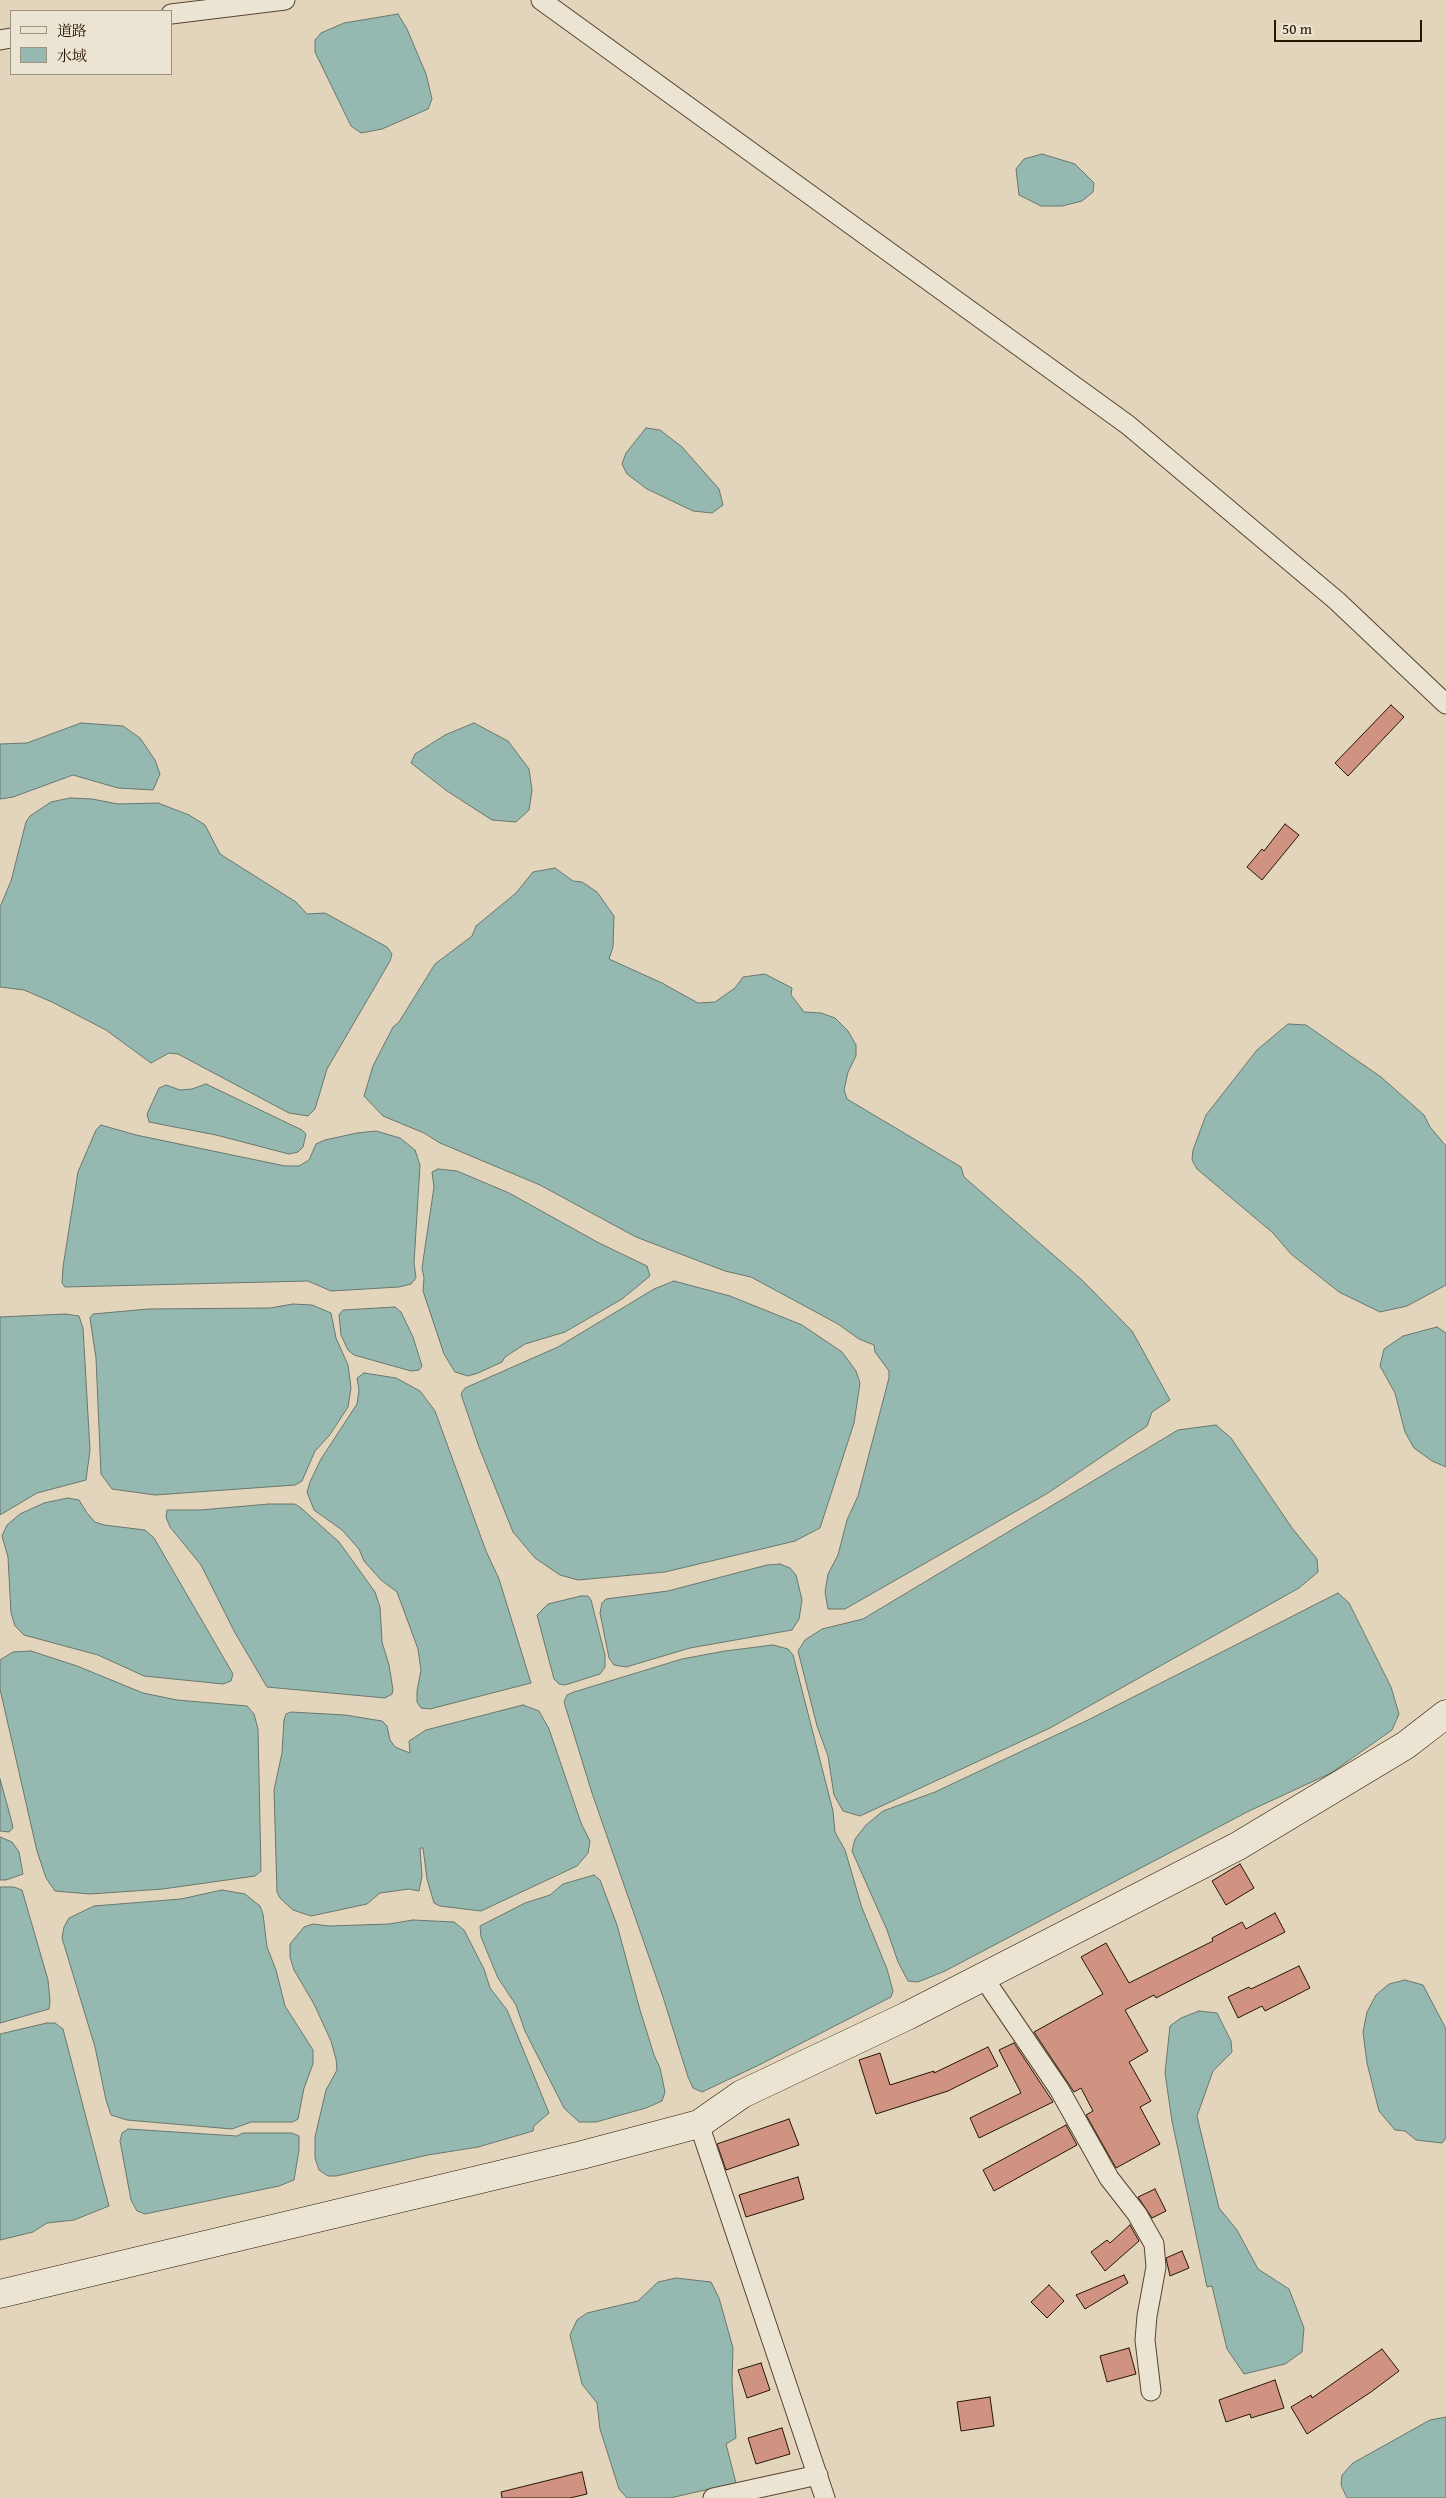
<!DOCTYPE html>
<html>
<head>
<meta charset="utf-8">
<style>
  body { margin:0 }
  #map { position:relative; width:1446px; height:2498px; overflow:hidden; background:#e2d5bc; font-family:"Gentium Book Plus","Noto Serif SC",serif }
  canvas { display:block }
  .legend { position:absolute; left:10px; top:10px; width:162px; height:65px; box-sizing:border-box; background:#ece4d3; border:1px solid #9d9180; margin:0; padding:6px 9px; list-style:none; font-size:15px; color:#271504 }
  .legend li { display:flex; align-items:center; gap:10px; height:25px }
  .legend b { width:25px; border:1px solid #9d9180 }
  .scale { position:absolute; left:1274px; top:20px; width:148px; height:22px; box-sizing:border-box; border:2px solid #271504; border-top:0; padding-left:6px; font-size:15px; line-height:18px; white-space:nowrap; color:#271504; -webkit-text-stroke:4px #ece4d3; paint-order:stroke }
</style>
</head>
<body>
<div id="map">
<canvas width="1446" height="2498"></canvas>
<ul class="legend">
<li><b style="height:6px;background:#ece4d3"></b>道路</li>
<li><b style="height:14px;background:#95b9b1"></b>水域</li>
</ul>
<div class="scale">50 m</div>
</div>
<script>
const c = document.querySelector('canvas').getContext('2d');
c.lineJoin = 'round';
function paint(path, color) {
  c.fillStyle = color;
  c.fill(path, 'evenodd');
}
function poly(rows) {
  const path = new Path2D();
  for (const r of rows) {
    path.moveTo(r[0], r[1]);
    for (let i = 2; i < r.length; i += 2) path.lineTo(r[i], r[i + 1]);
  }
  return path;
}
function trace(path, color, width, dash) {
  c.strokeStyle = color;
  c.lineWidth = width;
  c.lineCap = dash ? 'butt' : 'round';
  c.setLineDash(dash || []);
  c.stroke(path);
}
const water = poly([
  [398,14,407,29,426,74,432,99,428,109,382,129,361,133,351,126,315,52,315,40,321,33,344,23,398,14],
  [1042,154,1075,164,1094,183,1093,192,1082,201,1062,206,1041,206,1019,195,1016,169,1024,159,1042,154],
  [646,428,660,430,682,447,719,489,723,505,712,513,693,511,647,489,627,474,622,464,626,453,646,428],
  [81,723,123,726,140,738,155,760,160,774,153,790,118,788,73,775,13,797,0,799,0,744,27,743,81,723],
  [474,723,508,741,529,769,532,790,529,810,516,822,492,820,447,791,411,763,415,754,445,735,474,723],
  [70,798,92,799,118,804,158,803,189,815,205,825,220,854,296,902,307,914,325,913,387,947,392,954,390,961,327,1069,315,1109,308,1116,289,1113,178,1054,169,1053,151,1063,106,1030,52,1002,24,990,0,987,0,907,11,881,26,822,30,816,51,802,70,798],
  [555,868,573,881,582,882,597,892,614,916,613,947,609,959,662,983,698,1003,715,1002,735,988,743,977,765,974,792,988,791,995,804,1012,821,1013,835,1018,848,1031,856,1045,856,1056,848,1072,844,1090,847,1099,961,1167,964,1177,1082,1280,1132,1331,1170,1400,1152,1412,1147,1426,1048,1493,845,1609,828,1609,825,1592,828,1574,838,1555,847,1520,858,1496,889,1378,889,1371,875,1352,874,1345,859,1339,838,1324,751,1277,725,1271,636,1237,540,1185,440,1143,424,1133,383,1116,364,1096,373,1066,393,1027,399,1022,435,964,472,936,476,926,516,893,533,872,555,868],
  [1288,1024,1306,1025,1381,1077,1424,1115,1430,1127,1446,1146,1446,1285,1407,1306,1380,1312,1339,1292,1291,1254,1273,1233,1197,1169,1192,1160,1193,1150,1206,1115,1257,1050,1288,1024],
  [206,1084,302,1130,306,1134,303,1147,298,1152,289,1154,216,1135,149,1122,147,1114,159,1088,166,1085,180,1090,192,1089,206,1084],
  [101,1125,136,1135,285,1166,299,1166,309,1160,316,1144,325,1140,357,1133,376,1131,400,1138,415,1150,420,1165,414,1263,416,1278,411,1284,399,1287,331,1291,308,1281,65,1287,62,1283,63,1267,78,1172,96,1130,101,1125],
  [438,1169,457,1171,509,1193,599,1243,647,1266,650,1276,622,1299,565,1332,525,1344,505,1357,502,1362,478,1373,468,1376,455,1372,444,1354,423,1291,424,1278,422,1268,434,1187,432,1172,438,1169],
  [674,1281,730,1296,802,1325,842,1352,856,1371,860,1383,854,1423,820,1528,795,1541,665,1572,578,1580,560,1575,535,1558,513,1532,479,1447,461,1394,465,1388,558,1347,654,1289,674,1281],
  [293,1304,312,1305,331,1313,336,1338,348,1365,351,1388,348,1407,329,1436,315,1451,302,1481,295,1485,155,1495,112,1489,101,1474,96,1358,90,1318,93,1314,148,1309,270,1308,293,1304],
  [395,1307,401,1312,413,1337,422,1366,419,1370,411,1371,354,1355,348,1350,341,1335,339,1315,343,1310,395,1307],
  [65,1314,79,1316,83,1328,90,1450,86,1480,37,1493,0,1515,0,1317,65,1314],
  [1437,1327,1446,1333,1446,1467,1432,1461,1414,1448,1405,1432,1395,1393,1380,1366,1384,1349,1403,1336,1437,1327],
  [364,1373,396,1378,420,1391,435,1411,486,1551,499,1579,531,1683,430,1709,421,1708,417,1702,417,1691,421,1670,418,1649,397,1592,381,1580,364,1561,359,1549,342,1530,314,1510,307,1492,310,1482,321,1459,357,1404,359,1390,357,1378,364,1373],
  [1216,1425,1231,1438,1292,1528,1317,1559,1318,1572,1299,1588,1050,1728,860,1816,843,1811,834,1795,828,1756,817,1726,798,1651,805,1640,822,1629,863,1619,1178,1430,1216,1425],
  [68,1498,79,1500,87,1513,95,1522,104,1525,145,1530,154,1538,233,1674,231,1681,223,1684,144,1676,98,1655,24,1635,15,1626,11,1613,8,1557,2,1536,7,1525,20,1514,44,1503,68,1498],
  [269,1504,295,1504,301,1508,339,1542,375,1592,380,1607,382,1642,389,1665,393,1690,392,1694,385,1698,267,1687,234,1631,201,1565,170,1527,166,1517,167,1510,200,1510,269,1504],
  [780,1564,790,1568,796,1575,802,1600,799,1619,792,1630,690,1648,626,1667,614,1665,609,1658,600,1613,602,1603,606,1599,668,1591,767,1565,780,1564],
  [1338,1593,1349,1603,1391,1687,1399,1714,1392,1730,1331,1773,1249,1811,945,1971,918,1982,908,1981,898,1962,887,1930,852,1851,855,1839,866,1825,883,1811,935,1792,1088,1720,1338,1593],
  [581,1596,588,1596,591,1600,605,1655,605,1667,600,1674,565,1685,559,1684,554,1679,537,1615,548,1604,581,1596],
  [773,1645,788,1649,793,1655,833,1811,835,1832,845,1850,862,1908,887,1969,893,1991,891,1997,759,2065,702,2092,693,2088,688,2077,663,1997,592,1793,564,1702,567,1695,574,1692,682,1659,725,1651,773,1645],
  [31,1651,77,1666,143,1693,177,1700,247,1706,254,1714,258,1729,261,1871,255,1876,163,1889,90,1894,55,1891,46,1878,37,1851,0,1689,0,1660,13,1652,31,1651],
  [523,1705,539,1711,549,1729,581,1823,590,1841,588,1853,577,1866,481,1911,440,1906,434,1903,427,1879,423,1848,420,1848,422,1876,419,1891,409,1889,380,1893,367,1904,311,1916,293,1910,280,1898,277,1892,274,1790,282,1753,284,1720,286,1714,291,1712,345,1715,382,1721,387,1726,390,1740,395,1747,410,1753,409,1741,426,1730,523,1705],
  [0,1779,11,1819,13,1828,9,1832,0,1831,0,1779],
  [0,1837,12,1842,19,1852,23,1874,6,1880,0,1880,0,1837],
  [594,1875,600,1880,617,1925,640,2010,654,2055,660,2068,665,2092,662,2101,646,2108,596,2122,579,2122,564,2108,525,2031,516,2005,498,1978,481,1937,480,1926,525,1903,550,1895,563,1884,594,1875],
  [0,1887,14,1887,22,1890,48,1980,50,2001,49,2009,0,2023,0,1887],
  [222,1890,245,1894,260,1906,263,1914,267,1947,276,1970,285,2006,313,2050,313,2064,304,2088,298,2119,293,2122,251,2122,232,2129,127,2120,111,2115,106,2100,95,2047,62,1938,64,1927,69,1918,94,1906,181,1899,222,1890],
  [413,1920,454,1922,464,1930,484,1969,490,1988,507,2010,549,2113,534,2126,533,2131,478,2147,428,2155,336,2176,328,2176,319,2170,315,2158,315,2137,326,2090,337,2070,336,2059,331,2041,314,2004,294,1970,290,1957,290,1944,304,1927,313,1924,329,1926,389,1924,413,1920],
  [1405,1980,1423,1985,1446,2029,1446,2138,1442,2143,1416,2140,1405,2131,1395,2130,1379,2111,1367,2063,1363,2032,1367,2012,1376,1995,1389,1984,1405,1980],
  [1199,2011,1217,2013,1231,2041,1232,2052,1213,2071,1197,2116,1219,2208,1237,2230,1258,2269,1289,2289,1304,2328,1302,2352,1285,2364,1244,2374,1227,2349,1212,2286,1207,2287,1172,2121,1165,2073,1170,2026,1181,2018,1199,2011],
  [47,2023,55,2023,63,2029,109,2206,74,2220,47,2223,33,2232,0,2240,0,2034,47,2023],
  [128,2129,237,2136,243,2133,292,2133,299,2136,299,2150,294,2180,279,2186,145,2214,137,2211,131,2200,120,2141,122,2133,128,2129],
  [676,2278,711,2282,719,2298,733,2348,732,2383,736,2438,726,2444,736,2483,670,2498,627,2498,619,2489,600,2429,597,2403,582,2384,570,2335,577,2320,587,2313,638,2301,658,2282,676,2278],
  [1446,2417,1446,2498,1347,2498,1341,2485,1342,2475,1353,2463,1430,2420,1446,2417]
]);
paint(water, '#95b9b1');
trace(water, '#69776c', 1);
const building = poly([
  [1391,705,1404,717,1348,776,1335,763,1391,705],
  [1285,824,1299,835,1262,880,1247,867,1262,849,1264,851,1285,824],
  [1240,1864,1254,1888,1226,1905,1212,1881,1240,1864],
  [1275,1913,1285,1932,1156,1998,1154,1995,1125,2010,1148,2051,1129,2062,1151,2101,1140,2107,1160,2144,1116,2168,1086,2115,1093,2111,1081,2088,1074,2092,1034,2032,1103,1994,1081,1957,1106,1943,1129,1983,1213,1941,1212,1938,1242,1922,1246,1929,1275,1913],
  [1299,1966,1310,1988,1265,2011,1262,2006,1238,2018,1228,1997,1249,1987,1251,1989,1299,1966],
  [1014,2043,1053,2102,979,2138,970,2118,1021,2093,999,2050,1014,2043],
  [988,2047,998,2066,948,2091,876,2114,859,2060,880,2053,890,2085,934,2071,934,2073,988,2047],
  [789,2119,799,2145,726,2170,717,2144,789,2119],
  [1066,2125,1077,2145,994,2191,983,2170,1066,2125],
  [798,2177,804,2199,746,2217,739,2195,798,2177],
  [1155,2189,1166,2211,1152,2218,1138,2197,1155,2189],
  [1130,2225,1139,2241,1105,2271,1091,2252,1107,2240,1110,2243,1130,2225],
  [1182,2251,1189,2268,1170,2276,1166,2258,1182,2251],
  [1124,2275,1128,2283,1085,2309,1076,2295,1124,2275],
  [1049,2285,1064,2301,1047,2318,1031,2302,1049,2285],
  [1129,2348,1136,2374,1107,2382,1100,2356,1129,2348],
  [1382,2349,1399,2371,1371,2392,1307,2434,1291,2407,1311,2395,1312,2398,1382,2349],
  [761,2363,770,2390,747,2398,738,2370,761,2363],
  [1275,2380,1284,2408,1251,2418,1250,2414,1226,2422,1219,2400,1275,2380],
  [990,2397,994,2426,961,2431,957,2402,990,2397],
  [782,2428,790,2454,756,2464,748,2438,782,2428],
  [582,2472,587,2494,570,2498,502,2498,501,2492,582,2472]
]);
paint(building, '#d09382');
trace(building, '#271504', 1);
const street = poly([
  [541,0,1128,425,1337,601,1446,704],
  [171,14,285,0],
  [0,40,11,38],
  [983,1977,1059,2089,1109,2178,1137,2214,1154,2244,1156,2267,1147,2316,1145,2340,1151,2391],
  [699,2124,825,2498],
  [713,2498,818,2475]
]);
const secondary = poly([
  [0,2294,582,2155,699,2124,742,2094,907,2016,1238,1846,1406,1745,1446,1714]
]);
trace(street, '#564532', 21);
trace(secondary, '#271504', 29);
trace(street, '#ece4d3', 19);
trace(secondary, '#ece4d3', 28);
</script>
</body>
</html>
